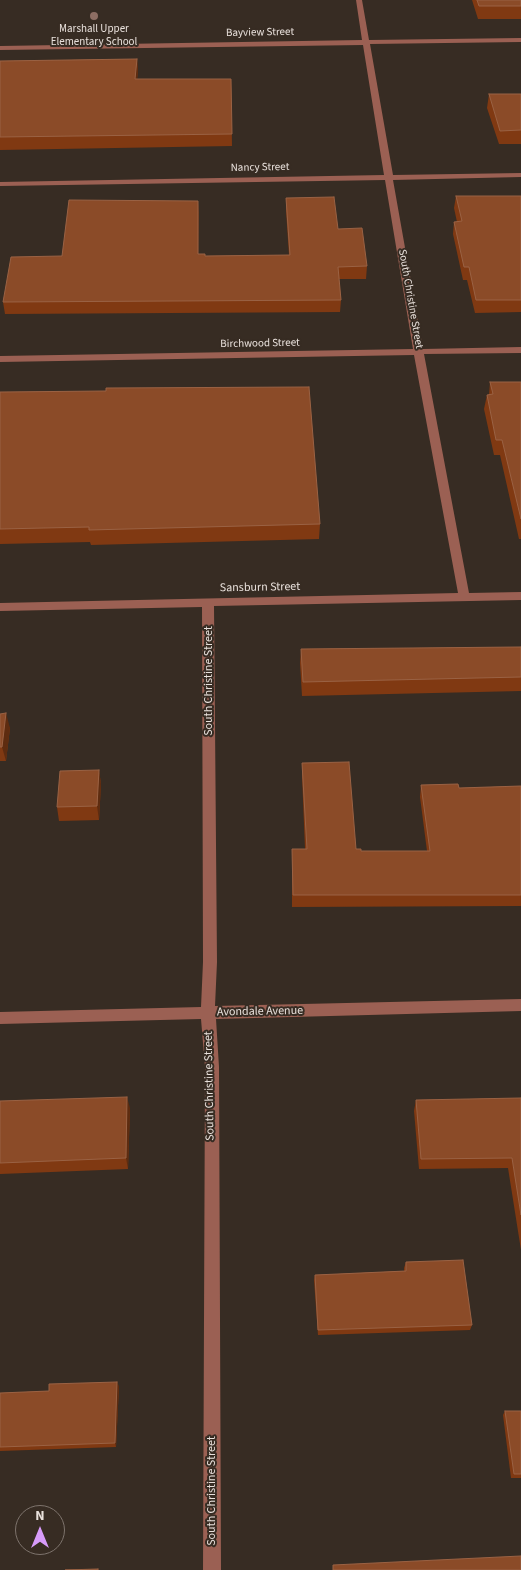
<!DOCTYPE html>
<html>
<head>
<meta charset="utf-8">
<style>
  body { margin:0 }
  #map { position:relative; width:521px; height:1570px; overflow:hidden; background:#372c23; font-family:"Source Sans 3",sans-serif }
  canvas { display:block }
  .north { position:absolute; left:15px; top:1505px; width:50px; height:50px; box-sizing:border-box; background:#372c23; border:1px solid #7e746d; border-radius:50%; rotate:0deg; font-size:14px; font-weight:700; line-height:20px; text-align:center; color:#e9e1dc }
  .north::after { content:''; display:block; margin:auto; width:18px; height:22px; background:#d79bf9; clip-path:polygon(50% 0,100% 100%,50% 72%,0 100%) }
</style>
</head>
<body>
<div id="map">
<canvas width="521" height="1570"></canvas>
<div class="north">N</div>
</div>
<script>
const c = document.querySelector('canvas').getContext('2d');
c.lineJoin = 'round';
function poly(rows) {
  const path = new Path2D();
  for (const r of rows) {
    path.moveTo(r[0], r[1]);
    for (let i = 2; i < r.length; i += 2) path.lineTo(r[i], r[i + 1]);
  }
  return path;
}
function paint(path, color) {
  c.fillStyle = color;
  c.fill(path, 'evenodd');
}
function trace(path, color, width, dash) {
  c.strokeStyle = color;
  c.lineWidth = width;
  c.lineCap = dash ? 'butt' : 'round';
  c.setLineDash(dash || []);
  c.stroke(path);
}
function write(font, color, halo, rows, align = 'center') {
  c.font = font + ' "Source Sans 3",sans-serif';
  c.lineWidth = 4;
  c.setLineDash([]);
  c.textBaseline = 'middle';
  c.strokeStyle = halo;
  c.fillStyle = color;
  for (const [text, x, y, turn = 0] of rows) {
    c.save();
    c.translate(x, y);
    c.rotate((+turn || 0) * Math.PI / 180);
    c.textAlign = isNaN(turn) ? turn : align;
    if (halo) c.strokeText(text, 0, 0);
    c.fillText(text, 0, 0);
    c.restore();
  }
}
paint(poly([
  [356,0,362,0,369,40,521,38,521,42,370,44,393,175,521,173,521,177,393,180,423,349,521,347,521,353,424,354,469,593,521,592,521,600,214,606,217,962,215,1006,521,999,521,1011,216,1019,219,1067,221,1570,203,1570,205,1067,201,1019,0,1024,0,1012,201,1007,203,962,202,607,0,611,0,603,458,593,414,355,0,362,0,356,413,349,385,180,0,186,0,182,384,175,363,45,0,50,0,46,362,40,356,0]
]), '#9b6053');
paint(poly([
  [472,0,521,0,521,19,478,19],
  [137,59,138,71,137,79,231,79,232,146,0,150,0,61],
  [489,94,521,94,521,144,499,144,487,108],
  [456,196,521,196,521,312,475,313,467,280,463,280,453,234,454,222,457,222,454,208],
  [286,198,338,229,367,266,366,279,339,279,341,300,340,312,5,314,3,302,62,256,198,201,198,254,205,256,289,255,286,210],
  [490,382,521,382,521,539,519,539,500,455,494,455,484,409,487,395,489,395],
  [0,392,320,524,319,539,91,545,90,542,0,544],
  [521,647,521,691,302,696,300,663,301,649],
  [0,714,10,728,6,761,0,761],
  [302,763,356,849,361,851,427,851,420,797,421,785,459,788,521,786,521,906,292,907,292,849,305,849,302,775],
  [99,770,101,784,99,820,59,821,57,807],
  [521,1098,521,1250,508,1168,419,1169,414,1111,416,1100],
  [0,1101,130,1108,128,1169,0,1174],
  [406,1262,472,1325,470,1330,318,1335,314,1280,315,1275,404,1271,404,1268],
  [119,1386,116,1447,0,1451,0,1393,49,1391],
  [505,1411,521,1411,521,1478,511,1478,503,1415]
]), '#803912');
paint(poly([
  [137,59,138,71,136,91,135,79],
  [198,201,199,213,198,267],
  [6,713,10,728,6,761,2,747],
  [99,770,101,784,99,820,97,806],
  [127,1097,130,1108,128,1169,126,1158],
  [117,1382,119,1386,116,1447,115,1443]
]), '#5e2c10');
const building = poly([
  [477,0,521,0,521,6,479,6,477,0],
  [137,59,135,79,231,79,232,134,0,137,0,61,137,59],
  [489,94,521,94,521,130,500,131,489,94],
  [456,196,521,196,521,300,476,300,469,267,464,267,454,222,462,221,456,196],
  [334,197,338,229,362,228,367,266,338,267,341,300,3,302,11,257,62,256,69,200,198,201,198,254,205,254,205,256,290,255,286,198,334,197],
  [490,382,521,382,521,519,502,440,496,440,487,395,493,394,490,382],
  [309,387,320,524,89,530,89,527,0,529,0,392,106,391,106,388,309,387],
  [521,647,521,677,303,682,301,649,521,647],
  [6,713,2,747,0,747,0,714,6,713],
  [349,762,356,849,361,849,361,851,430,851,421,785,458,784,459,788,521,786,521,895,293,895,292,849,307,849,302,763,349,762],
  [99,770,97,806,57,807,60,771,99,770],
  [127,1097,126,1158,0,1163,0,1101,127,1097],
  [521,1098,521,1215,512,1158,421,1159,416,1100,521,1098],
  [463,1260,472,1325,318,1330,315,1275,406,1271,406,1262,463,1260],
  [117,1382,115,1443,0,1447,0,1393,49,1391,49,1384,117,1382],
  [505,1411,521,1411,521,1474,514,1474,505,1411],
  [521,1556,521,1570,333,1570,333,1565,521,1556],
  [98,1569,98,1570,65,1570,98,1569]
]);
paint(building, '#8b4b28');
trace(building, '#9a6244', 1);
for (const [x, y, r, color] of [
  [94,16,5,"#8d6e63"]
]) {
  const dot = new Path2D();
  dot.arc(x, y, r, 0, 2 * Math.PI);
  c.fillStyle = color;
  c.fill(dot);
  trace(dot, '#372c23', 2);
}
write('11px', '#e9e1dc', '#372c23', [
  ["Marshall Upper",94,30],
  ["Elementary School",94,43]
]);
write('11px', '#e9e1dc', '#372c23', [
  ["Bayview Street",260,33,-1],
  ["Nancy Street",260,168,-1],
  ["South Christine Street",410,299,80],
  ["Birchwood Street",260,344,-1]
]);
write('12px', '#e9e1dc', '#372c23', [
  ["Sansburn Street",260,588,-1],
  ["South Christine Street",209,681,-90],
  ["Avondale Avenue",260,1012,-1],
  ["South Christine Street",210,1086,-91],
  ["South Christine Street",212,1491,-90]
]);
</script>
</body>
</html>
